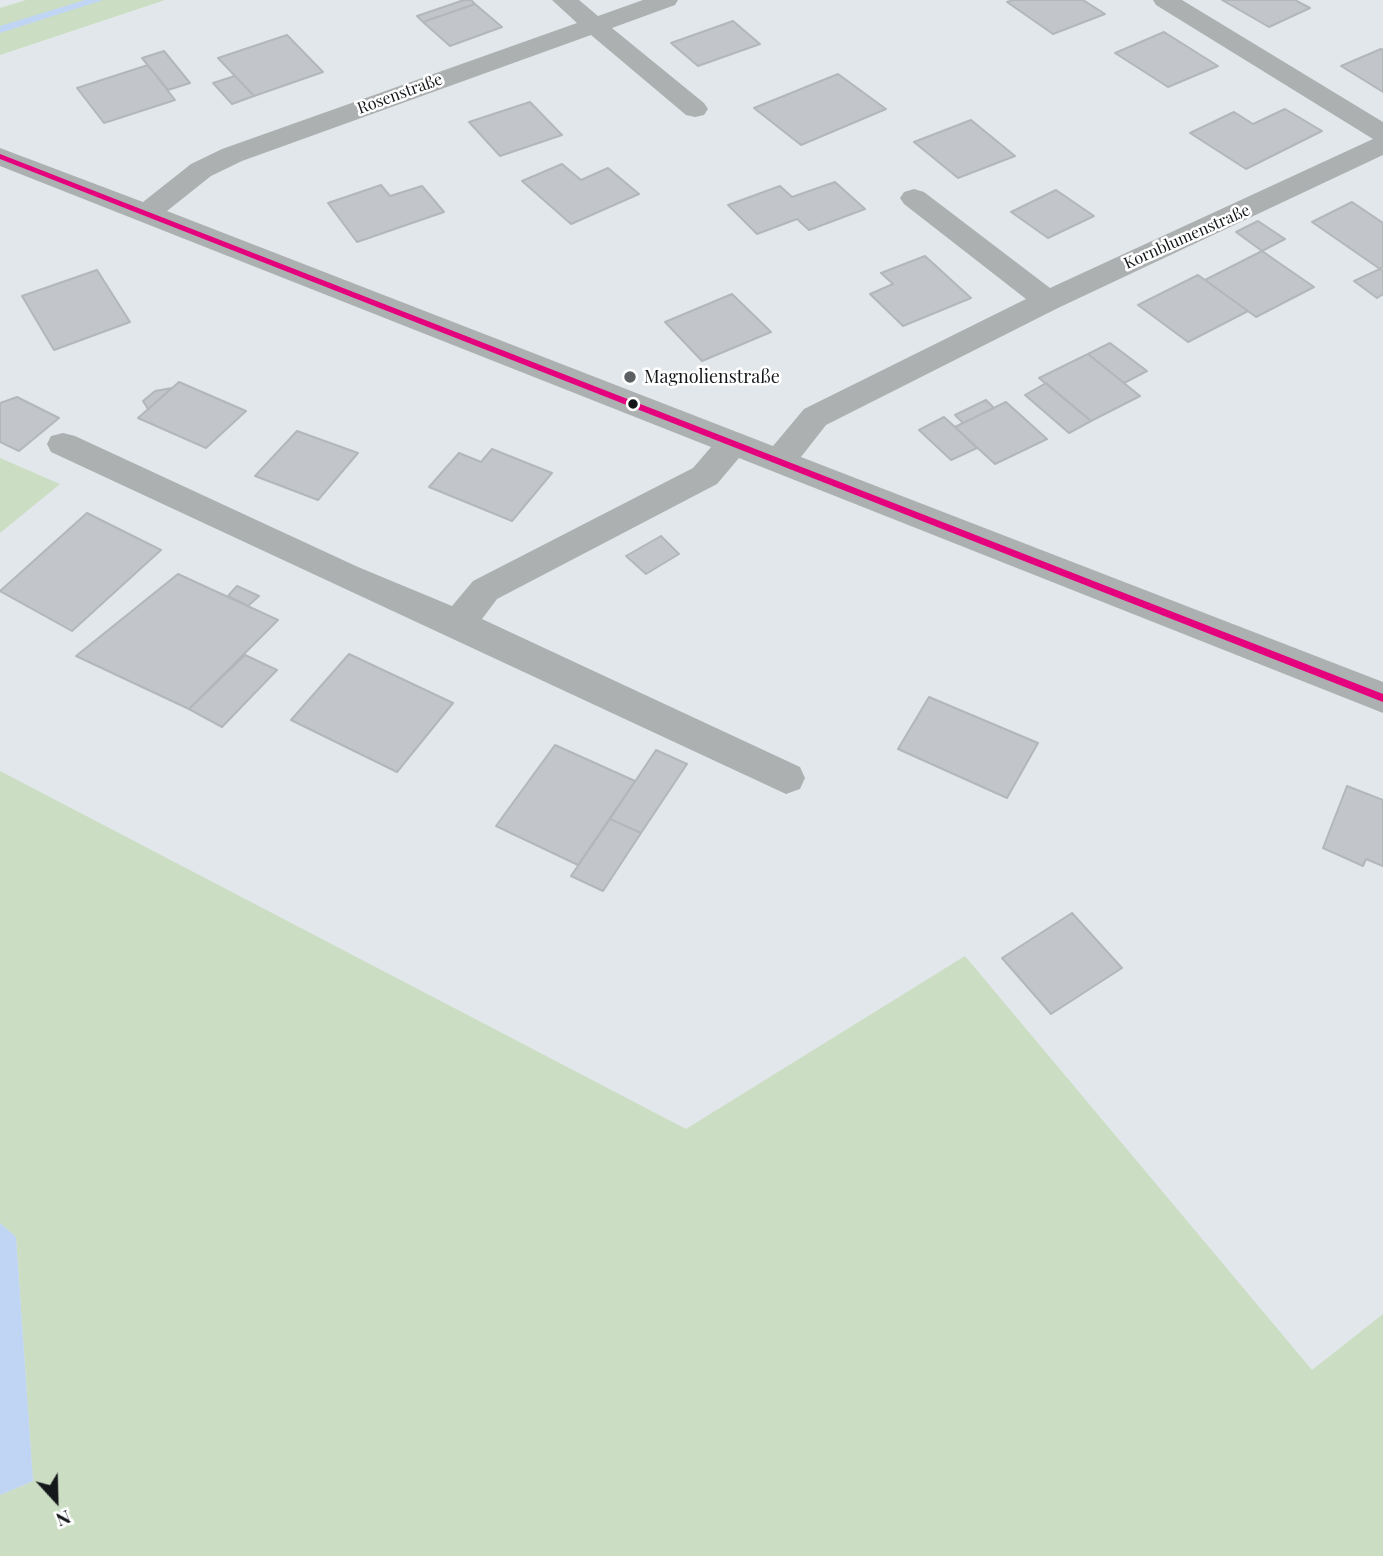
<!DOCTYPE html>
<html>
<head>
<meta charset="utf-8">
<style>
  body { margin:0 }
  #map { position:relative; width:1383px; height:1556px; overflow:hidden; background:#e2e7eb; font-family:"Playfair Display",serif }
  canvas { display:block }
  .north { position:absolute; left:21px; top:1465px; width:70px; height:70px; -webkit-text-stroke:5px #fff; paint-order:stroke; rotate:158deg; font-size:19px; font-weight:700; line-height:28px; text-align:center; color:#15181a }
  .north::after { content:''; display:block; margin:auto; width:24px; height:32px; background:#15181a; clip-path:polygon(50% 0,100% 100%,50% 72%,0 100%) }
</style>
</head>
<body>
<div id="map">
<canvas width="1383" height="1556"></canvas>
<div class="north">N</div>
</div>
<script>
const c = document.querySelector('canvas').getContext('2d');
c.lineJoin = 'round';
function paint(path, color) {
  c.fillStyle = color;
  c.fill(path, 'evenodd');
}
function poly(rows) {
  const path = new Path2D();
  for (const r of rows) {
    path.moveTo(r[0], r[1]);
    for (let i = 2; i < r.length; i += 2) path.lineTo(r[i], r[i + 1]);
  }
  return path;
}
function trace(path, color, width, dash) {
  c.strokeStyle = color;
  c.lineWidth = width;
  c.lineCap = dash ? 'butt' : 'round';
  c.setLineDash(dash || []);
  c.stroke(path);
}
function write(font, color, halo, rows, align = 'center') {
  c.font = font + ' "Playfair Display",serif';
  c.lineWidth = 5;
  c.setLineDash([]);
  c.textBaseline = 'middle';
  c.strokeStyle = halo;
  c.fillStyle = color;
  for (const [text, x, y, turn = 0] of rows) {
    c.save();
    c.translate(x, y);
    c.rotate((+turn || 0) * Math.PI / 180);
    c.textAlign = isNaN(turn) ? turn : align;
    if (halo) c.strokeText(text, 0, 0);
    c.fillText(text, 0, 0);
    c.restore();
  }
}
paint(poly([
  [26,0,165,0,0,55,0,8],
  [0,458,60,484,0,533],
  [0,771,686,1129,965,956,1312,1370,1383,1314,1383,1556,0,1556,0,1495,33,1481,16,1237,0,1223]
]), '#cbddc2');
paint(poly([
  [0,1223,16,1237,33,1481,0,1495]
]), '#c0d5f3');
paint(poly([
  [85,0,103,0,0,33,0,26,85,0]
]), '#c0d5f3');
const building = poly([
  [464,0,471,0,475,4,423,22,417,16,464,0],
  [1013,0,1083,0,1105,14,1053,34,1007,2,1013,0],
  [1222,0,1295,0,1310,8,1269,27,1222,0],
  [475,4,502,27,450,46,423,22,475,4],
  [733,21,760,44,698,66,671,43,733,21],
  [1164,32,1218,66,1168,87,1115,53,1164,32],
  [287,35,323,72,254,96,218,58,287,35],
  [1381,49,1383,50,1383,92,1341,66,1381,49],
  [164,51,190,83,168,90,142,58,164,51],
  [148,65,175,100,104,123,77,88,148,65],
  [838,74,886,109,801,145,754,108,838,74],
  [235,76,254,96,232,104,213,83,235,76],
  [530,102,562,135,500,156,469,122,530,102],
  [1285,109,1322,131,1246,169,1190,133,1234,112,1253,124,1285,109],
  [971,120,1015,156,958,178,914,142,971,120],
  [562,164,581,180,608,168,639,194,571,224,522,181,562,164],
  [835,182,865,209,809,230,797,219,757,234,728,205,780,186,792,197,835,182],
  [381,185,390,196,422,186,444,212,357,242,328,203,381,185],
  [1056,190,1094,216,1048,238,1011,212,1056,190],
  [1352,202,1383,223,1383,267,1380,269,1312,222,1352,202],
  [1258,221,1285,239,1262,251,1236,232,1258,221],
  [1262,251,1314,287,1256,317,1205,280,1262,251],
  [925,256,971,298,903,326,870,294,893,284,881,273,925,256],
  [1380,269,1383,271,1383,294,1377,298,1354,281,1380,269],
  [97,270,130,322,54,350,22,296,97,270],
  [1198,275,1248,311,1188,342,1138,305,1198,275],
  [732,294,771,332,702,361,665,322,732,294],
  [1110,343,1147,371,1124,383,1088,354,1110,343],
  [1088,354,1140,396,1091,421,1039,378,1088,354],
  [179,382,246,411,206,448,138,418,179,382],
  [1046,383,1091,421,1069,433,1025,395,1046,383],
  [172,388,148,409,143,401,155,391,172,388],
  [17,397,59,418,19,451,0,442,0,403,17,397],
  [986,400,994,408,963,423,955,415,986,400],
  [1006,402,1047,439,995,464,955,427,1006,402],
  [944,417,955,427,977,448,951,460,919,430,944,417],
  [297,431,358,453,318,500,255,476,297,431],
  [492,449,552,473,512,521,429,487,459,453,481,462,492,449],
  [87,513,161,550,72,631,0,591,87,513],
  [661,536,679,554,646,574,626,556,661,536],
  [178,574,278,620,189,709,76,656,178,574],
  [237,586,259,596,248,606,228,596,237,586],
  [349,654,453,703,397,772,291,720,349,654],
  [245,655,277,670,222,727,189,709,245,655],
  [929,697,1038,743,1007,798,898,749,929,697],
  [555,745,635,781,578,865,496,826,555,745],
  [656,750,687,764,641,833,610,819,656,750],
  [1347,786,1383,800,1383,866,1366,859,1363,866,1323,848,1347,786],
  [610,819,641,833,603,891,571,876,610,819],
  [1072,913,1122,968,1051,1014,1002,958,1072,913]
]);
paint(building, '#c2c5c9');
trace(building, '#b3b7ba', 2);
paint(poly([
  [552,0,579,0,598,16,643,0,678,0,675,5,612,28,704,103,708,109,704,115,695,117,686,115,591,35,242,161,211,176,167,211,773,446,804,409,1026,299,904,204,900,198,904,192,914,189,924,192,1050,288,1373,139,1156,5,1153,0,1182,0,1383,122,1383,155,1058,308,826,425,801,457,1383,682,1383,713,739,458,717,484,497,599,482,619,800,767,805,778,800,789,786,794,51,452,47,444,51,436,63,433,75,436,358,567,452,606,473,581,693,468,711,447,0,166,0,148,143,202,191,164,222,149,577,23,552,0]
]), '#adb0b0');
paint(poly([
  [0,154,1383,694,1383,702,0,159,0,154]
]), '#e5007d');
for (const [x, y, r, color] of [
  [630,377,7,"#5d6063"],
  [633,404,6,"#15181a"]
]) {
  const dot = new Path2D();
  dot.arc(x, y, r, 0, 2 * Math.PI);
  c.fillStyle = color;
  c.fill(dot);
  trace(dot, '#fff', 2.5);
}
write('16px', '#15181a', '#fff', [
  ["Rosenstraße",400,94,-20],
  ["Kornblumenstraße",1187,237,-24]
]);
write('18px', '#15181a', '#fff', [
  ["Magnolienstraße",644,377]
], 'left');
</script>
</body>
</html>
